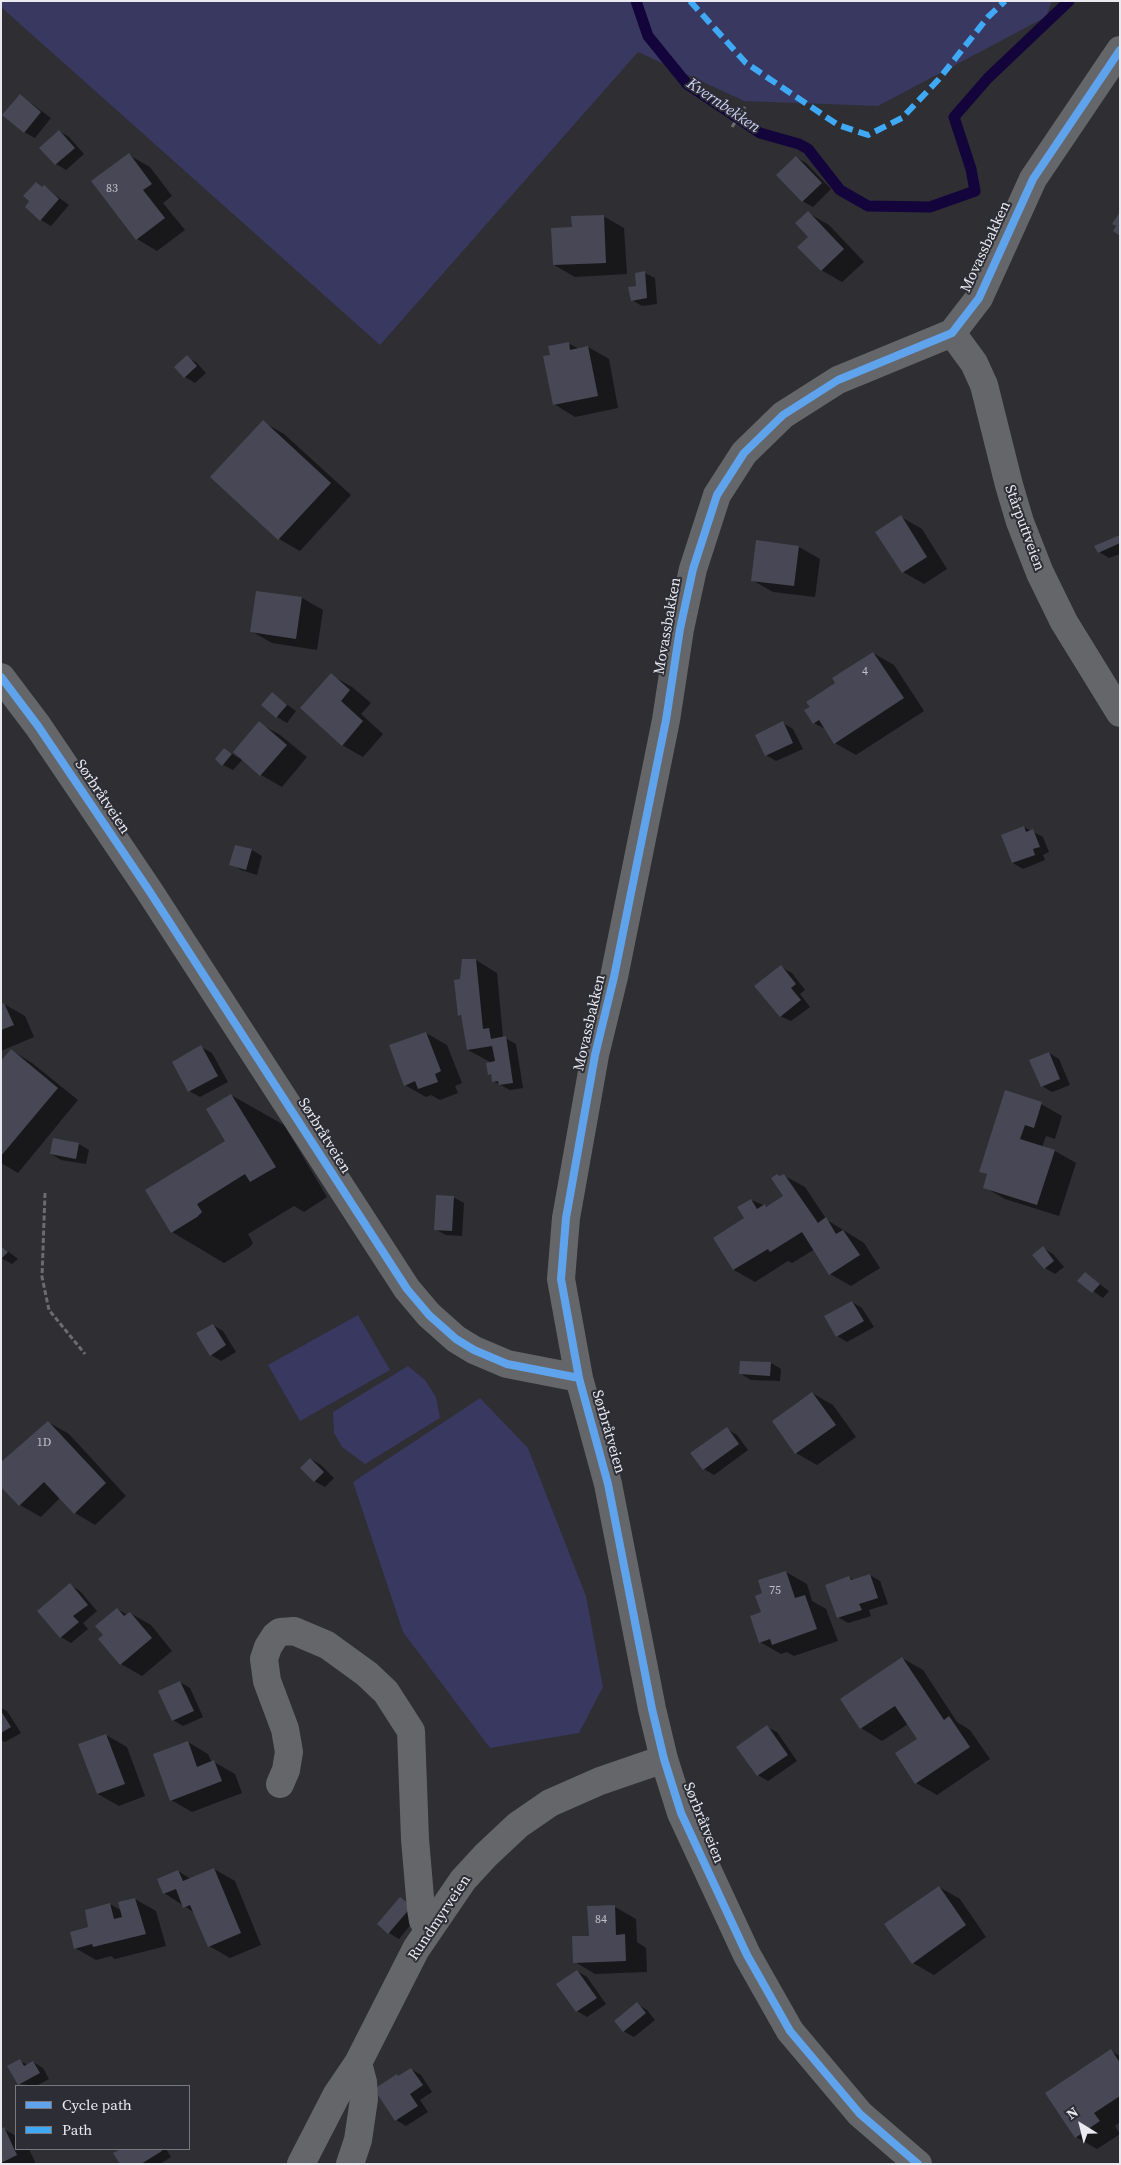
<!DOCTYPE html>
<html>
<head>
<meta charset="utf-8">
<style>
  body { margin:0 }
  #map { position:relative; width:1121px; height:2165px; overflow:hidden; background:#2e2e33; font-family:"Source Serif 4",serif }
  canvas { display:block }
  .frame { position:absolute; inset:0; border:2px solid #e9e9ef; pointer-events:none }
  .legend { position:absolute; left:15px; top:2085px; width:175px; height:65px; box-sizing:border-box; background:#2c2d35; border:1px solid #78787f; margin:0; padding:6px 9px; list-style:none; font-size:15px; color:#e9e9ef }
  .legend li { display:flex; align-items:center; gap:10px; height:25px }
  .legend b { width:25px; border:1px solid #78787f }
  .north { position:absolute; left:1056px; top:2100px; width:50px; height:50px; -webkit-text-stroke:4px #2c2d35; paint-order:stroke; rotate:324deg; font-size:14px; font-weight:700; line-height:20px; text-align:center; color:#e9e9ef }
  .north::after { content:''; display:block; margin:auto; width:18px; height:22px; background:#e9e9ef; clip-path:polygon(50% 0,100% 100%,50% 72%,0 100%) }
</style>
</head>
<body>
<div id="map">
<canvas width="1121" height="2165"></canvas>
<div class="frame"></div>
<ul class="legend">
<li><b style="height:6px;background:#60a3ed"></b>Cycle path</li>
<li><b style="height:6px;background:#3fa9f5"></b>Path</li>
</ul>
<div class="north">N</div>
</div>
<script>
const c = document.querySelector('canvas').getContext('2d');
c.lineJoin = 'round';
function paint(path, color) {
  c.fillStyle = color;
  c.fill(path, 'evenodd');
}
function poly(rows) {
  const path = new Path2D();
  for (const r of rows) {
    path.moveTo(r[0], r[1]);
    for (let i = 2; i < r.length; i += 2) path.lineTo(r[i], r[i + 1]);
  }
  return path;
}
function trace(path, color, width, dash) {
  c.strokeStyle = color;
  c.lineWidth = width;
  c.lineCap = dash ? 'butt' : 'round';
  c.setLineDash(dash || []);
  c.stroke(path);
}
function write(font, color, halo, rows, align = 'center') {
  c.font = font + ' "Source Serif 4",serif';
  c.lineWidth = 4;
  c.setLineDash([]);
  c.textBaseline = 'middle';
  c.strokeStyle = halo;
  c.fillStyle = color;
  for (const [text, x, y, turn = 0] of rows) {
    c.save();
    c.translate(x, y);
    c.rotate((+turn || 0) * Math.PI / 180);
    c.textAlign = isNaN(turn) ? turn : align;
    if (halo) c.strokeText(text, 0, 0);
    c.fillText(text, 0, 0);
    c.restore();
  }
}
paint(poly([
  [1,1,1052,1,1046,17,878,106,744,101,638,52,380,345,1,7],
  [358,1315,390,1370,300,1421,268,1365],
  [408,1366,425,1380,436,1397,440,1418,365,1464,342,1447,334,1433,333,1412],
  [480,1398,528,1448,586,1596,603,1687,579,1733,490,1748,403,1632,353,1482]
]), '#383860');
paint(poly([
  [20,95,51,118,35,138,24,132],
  [59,131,69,137,84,154,66,170,56,164],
  [129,155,150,167,172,196,163,203,185,230,157,251,137,239],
  [796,157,806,163,831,189,813,207,802,201],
  [44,187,69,205,51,226,41,220],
  [808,213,829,225,864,262,842,282,821,270,810,237],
  [603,216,624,228,627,274,575,277,554,265,573,228],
  [645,273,655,278,657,304,642,306,632,300],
  [568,343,579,349,588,347,609,359,618,408,575,417,554,404,552,356],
  [187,357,197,363,206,373,195,383,185,377,176,367],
  [263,422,284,434,351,495,300,551,279,539,211,477],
  [901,517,922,529,947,569,924,584,903,572],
  [1120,536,1120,554,1109,558,1099,552],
  [757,542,799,547,820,559,815,597,773,592,752,580],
  [257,592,302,598,323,610,317,650,272,643,251,631],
  [873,653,894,665,924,711,856,755,835,743,827,730,814,723,811,707],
  [331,675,352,687,371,703,361,714,383,734,363,757,342,745],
  [272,694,296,711,287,723,277,717],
  [259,723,280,735,307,757,282,787,261,775,243,759,233,770,223,765,224,749,239,758],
  [783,723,793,729,803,749,776,761,766,755],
  [1024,827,1043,837,1049,852,1043,855,1045,860,1023,869,1013,863],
  [236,846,252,850,262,856,257,875,241,870,231,864],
  [476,960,497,973,503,1037,516,1044,523,1088,510,1090,493,1081,487,1064,492,1063,468,1050,462,1016,459,1015,461,980],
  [781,967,792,973,805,990,800,994,810,1007,791,1021,780,1016],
  [4,1004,25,1016,34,1037,1,1051,1,1005],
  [426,1033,447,1045,462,1083,455,1086,458,1093,440,1100,431,1095,426,1097,405,1085],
  [201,1047,212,1053,228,1082,200,1097,189,1091,173,1062],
  [11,1050,32,1063,78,1100,18,1173,1,1163,1,1063],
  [1049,1053,1059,1059,1070,1085,1052,1092,1042,1086],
  [231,1095,284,1125,327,1197,304,1212,294,1206,248,1234,253,1243,250,1247,224,1263,172,1232,227,1141],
  [1041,1104,1062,1116,1055,1139,1046,1136,1042,1147,1055,1151,1076,1163,1059,1216,1005,1199,984,1187,988,1175,980,1171],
  [79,1144,89,1150,86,1164,61,1160,51,1154],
  [783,1175,805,1187,827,1220,864,1243,880,1268,851,1286,830,1274,815,1249,792,1263,788,1261,755,1282,734,1270,715,1238,746,1219,751,1200,768,1207,784,1197],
  [453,1197,464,1203,462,1236,446,1235,435,1229],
  [1,1246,18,1259,12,1264,1,1258],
  [1043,1248,1053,1254,1064,1267,1055,1274,1045,1268],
  [1085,1273,1109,1291,1103,1298,1079,1281],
  [852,1302,862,1308,874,1327,847,1342,837,1336],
  [213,1325,223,1331,236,1352,221,1361,211,1355],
  [741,1362,771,1363,781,1369,780,1381,751,1380,741,1374],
  [812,1393,833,1405,856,1437,817,1465,796,1453],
  [48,1422,69,1434,126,1496,95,1525,75,1513,60,1498,41,1517,20,1505],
  [727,1429,737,1435,748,1450,714,1475,704,1469],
  [311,1459,321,1465,334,1478,325,1487,314,1481],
  [786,1572,807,1584,812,1601,826,1609,838,1641,794,1656,787,1652,781,1654,760,1642,764,1594],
  [870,1575,880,1581,888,1604,869,1610,871,1616,848,1623,838,1617,849,1577,854,1580],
  [70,1585,80,1591,97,1611,83,1623,88,1629,71,1643,61,1637],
  [117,1609,128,1615,130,1613,151,1625,172,1651,142,1676,121,1664,105,1635],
  [902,1658,923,1670,957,1722,970,1730,990,1759,937,1795,916,1783,918,1739,908,1724,882,1741,861,1728,842,1699],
  [180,1682,190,1688,203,1717,183,1726,173,1720],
  [1,1708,7,1711,21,1733,5,1742,1,1740],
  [767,1727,777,1732,797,1761,768,1781,758,1775,738,1747],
  [106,1735,127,1747,145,1796,119,1806,98,1794,80,1745],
  [188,1742,208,1754,212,1763,214,1762,235,1774,242,1793,192,1812,171,1800],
  [214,1869,235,1881,261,1945,230,1958,209,1946,195,1913,164,1893,178,1871,191,1879],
  [939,1887,960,1899,986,1937,934,1975,913,1963],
  [400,1898,421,1912,399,1939,389,1933],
  [135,1899,156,1911,166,1946,115,1959,111,1956,96,1960,75,1948,110,1904,122,1911],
  [615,1907,636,1919,637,1942,646,1948,647,1972,595,1974,575,1962,590,1937],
  [577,1971,587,1977,606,2004,587,2017,577,2011],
  [637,2004,647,2010,655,2020,634,2037,623,2031],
  [1111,2051,1120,2056,1120,2122,1115,2126,1120,2134,1097,2149,1076,2137],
  [20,2061,28,2065,33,2062,43,2068,49,2079,36,2086,19,2084],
  [411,2069,421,2075,432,2092,420,2100,428,2112,406,2126,396,2120,397,2075,400,2077],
  [4,2129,16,2136,16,2149,29,2149,36,2164,1,2164,1,2130],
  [123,2149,166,2149,171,2157,160,2164,122,2164,115,2154]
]), '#0007');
trace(poly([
  [636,1,648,36,687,84,760,133,799,144,808,149,840,190,868,206,930,207,975,191,971,169,954,117,988,78,1069,1]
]), '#13053b', 11);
paint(poly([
  [20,94,41,112,24,133,2,115],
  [59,130,75,148,55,165,39,148],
  [129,153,152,184,143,190,165,218,136,240,91,181],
  [796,156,822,183,802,202,776,175],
  [36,182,42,187,44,185,59,199,40,221,25,207,29,201,23,196],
  [808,211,844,249,821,271,797,247,808,237,795,223],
  [1120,212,1120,236,1113,231,1116,226,1112,224],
  [604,215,606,263,553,265,551,228,572,227,571,216],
  [645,271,647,298,631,301,628,287,636,286,635,273],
  [569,342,570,350,588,346,598,396,553,405,543,356,550,355,548,346],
  [187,355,197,366,184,378,174,367],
  [263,420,331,483,278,540,210,477],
  [901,515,927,557,902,573,875,532],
  [1120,535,1120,543,1098,553,1094,546],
  [756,540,799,546,794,586,751,581],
  [256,591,302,597,296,639,250,632],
  [873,652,904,698,834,744,819,720,813,724,804,710,810,707,806,702,835,683,832,678],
  [331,673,350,690,341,701,363,721,342,746,300,708],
  [272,692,287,705,276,718,261,705],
  [259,721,287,745,260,776,233,752],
  [783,721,793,743,765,756,755,735],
  [224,748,232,754,222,766,215,759],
  [1024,826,1026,832,1033,829,1040,847,1033,849,1035,855,1012,863,1001,835],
  [235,845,252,849,246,870,229,865],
  [462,959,476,959,483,1029,489,1028,491,1039,506,1036,513,1083,499,1085,498,1081,492,1082,491,1074,488,1075,486,1063,495,1061,492,1046,467,1050,461,1015,458,1016,454,980,460,979],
  [781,965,796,984,791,988,801,1000,780,1017,754,986],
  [4,1003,14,1025,1,1030,1,1004],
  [426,1032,441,1071,435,1074,438,1082,418,1089,415,1081,404,1086,389,1045],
  [201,1045,218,1076,188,1092,172,1062],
  [11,1049,58,1088,1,1156,1,1061],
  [1049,1052,1060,1079,1041,1087,1029,1060],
  [1005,1090,1042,1102,1034,1128,1025,1125,1020,1139,1055,1150,1037,1205,983,1188,987,1174,979,1172],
  [231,1094,276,1167,250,1182,245,1174,197,1204,202,1212,197,1217,171,1233,145,1190,225,1141,206,1109],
  [53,1138,79,1143,76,1159,50,1154],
  [777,1174,779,1176,784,1174,818,1223,826,1217,836,1234,843,1230,860,1255,829,1275,802,1232,770,1252,768,1249,733,1270,713,1238,744,1218,737,1207,751,1199,757,1209,765,1204,766,1207,783,1196,771,1178],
  [436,1195,454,1196,452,1231,434,1230],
  [1,1246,8,1252,1,1259],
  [1043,1246,1054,1261,1044,1269,1032,1255],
  [1085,1272,1100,1284,1092,1293,1077,1281],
  [852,1301,864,1321,836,1337,824,1316],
  [213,1324,226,1345,210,1356,196,1333],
  [740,1361,771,1362,770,1376,739,1374],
  [812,1392,836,1425,795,1454,772,1421],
  [48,1421,106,1483,74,1514,44,1482,19,1506,1,1487,1,1462],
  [727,1427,739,1444,703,1470,690,1453],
  [310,1458,324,1472,314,1482,300,1468],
  [786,1571,795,1598,805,1595,817,1629,772,1645,770,1639,759,1643,750,1616,761,1612,755,1596,762,1593,758,1580],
  [870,1574,878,1598,859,1604,862,1610,837,1618,825,1585,849,1576,851,1580],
  [70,1583,88,1605,73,1616,79,1622,60,1638,37,1611],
  [117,1608,124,1616,130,1612,152,1638,120,1665,98,1639,103,1635,95,1626],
  [902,1657,944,1720,949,1716,970,1747,915,1784,895,1753,917,1739,895,1706,860,1729,840,1699],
  [180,1681,194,1711,172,1721,158,1691],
  [1,1711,11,1727,1,1733],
  [767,1725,788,1755,757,1776,736,1747],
  [106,1734,125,1784,97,1794,78,1744],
  [188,1741,197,1767,214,1760,222,1781,170,1801,153,1754],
  [214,1868,241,1933,208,1947,190,1905,183,1908,176,1889,163,1894,157,1879,178,1870,183,1881],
  [939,1886,966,1925,912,1964,884,1924],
  [400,1897,412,1906,388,1934,377,1924],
  [135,1898,146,1934,93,1947,92,1944,74,1949,70,1932,88,1927,85,1910,110,1903,114,1919,122,1917,118,1902],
  [615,1905,616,1935,625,1934,626,1961,573,1963,572,1936,589,1936,587,1906],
  [577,1970,597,1998,576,2012,556,1984],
  [637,2002,646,2013,623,2032,614,2021],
  [1111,2049,1120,2063,1120,2096,1094,2113,1100,2121,1075,2138,1045,2093],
  [20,2059,24,2066,33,2061,40,2073,18,2085,7,2066],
  [411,2068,423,2085,410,2094,418,2106,395,2121,374,2089,397,2074,398,2076],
  [4,2127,17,2155,1,2163,1,2129],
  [121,2149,161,2149,162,2151,141,2164,120,2164,113,2153]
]), '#484755');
trace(poly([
  [732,127,745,107],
  [45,1193,42,1277,49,1310,85,1354]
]), '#6c6c6f', 3, [5, 2.5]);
trace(poly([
  [952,333,974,363,984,385,1009,485,1020,522,1040,573,1064,622,1120,713],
  [1,677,38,726,148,889,407,1289,429,1315,456,1339,474,1350,507,1364,579,1378],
  [280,1784,286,1770,289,1752,285,1729,267,1681,264,1659,268,1647,275,1636,280,1632,294,1631,327,1645,367,1674,386,1692,411,1731,415,1839,421,1909,423,1921,430,1928],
  [301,2164,337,2094,358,2063,416,1949,463,1880,486,1855,518,1825,550,1803,600,1781,664,1759],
  [350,2164,358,2140,364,2099,363,2082,358,2063],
  [918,2164,860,2114,790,2031,747,1955,681,1813,664,1759,652,1709,608,1484,579,1378,561,1279,566,1218,595,1055,614,977,666,720,680,629,693,569,717,495,744,453,783,415,838,380,952,333,979,298,1033,179,1120,50]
]), '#656669', 28);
trace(poly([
  [690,1,746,63,838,125,868,135,902,118,939,79,988,17,1005,1]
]), '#3fa9f5', 6, [12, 6]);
trace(poly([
  [1,677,38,726,148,889,407,1289,429,1315,456,1339,474,1350,507,1364,579,1378],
  [918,2164,860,2114,790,2031,747,1955,681,1813,664,1759,652,1709,608,1484,579,1378,561,1279,566,1218,595,1055,614,977,666,720,680,629,693,569,717,495,744,453,783,415,838,380,952,333,979,298,1033,179,1120,50]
]), '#60a3ed', 8);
write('12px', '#c1c0c8', null, [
  ["83",112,189],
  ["4",865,672],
  ["1D",44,1443],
  ["75",775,1591],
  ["84",601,1920]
]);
write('15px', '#e9e9ef', '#2c2d35', [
  ["Movassbakken",986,247,-65],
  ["Stårputtveien",1024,528,70],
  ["Movassbakken",668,626,-80],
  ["Sørbråtveien",102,797,56],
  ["Movassbakken",590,1023,-77],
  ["Sørbråtveien",324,1136,58],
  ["Sørbråtveien",608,1432,74],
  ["Sørbråtveien",703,1823,68],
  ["Rundmyrveien",440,1918,-56]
]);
write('italic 16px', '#cdd0f7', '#2c2d35', [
  ["Kvernbekken",723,106,34]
]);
</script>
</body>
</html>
